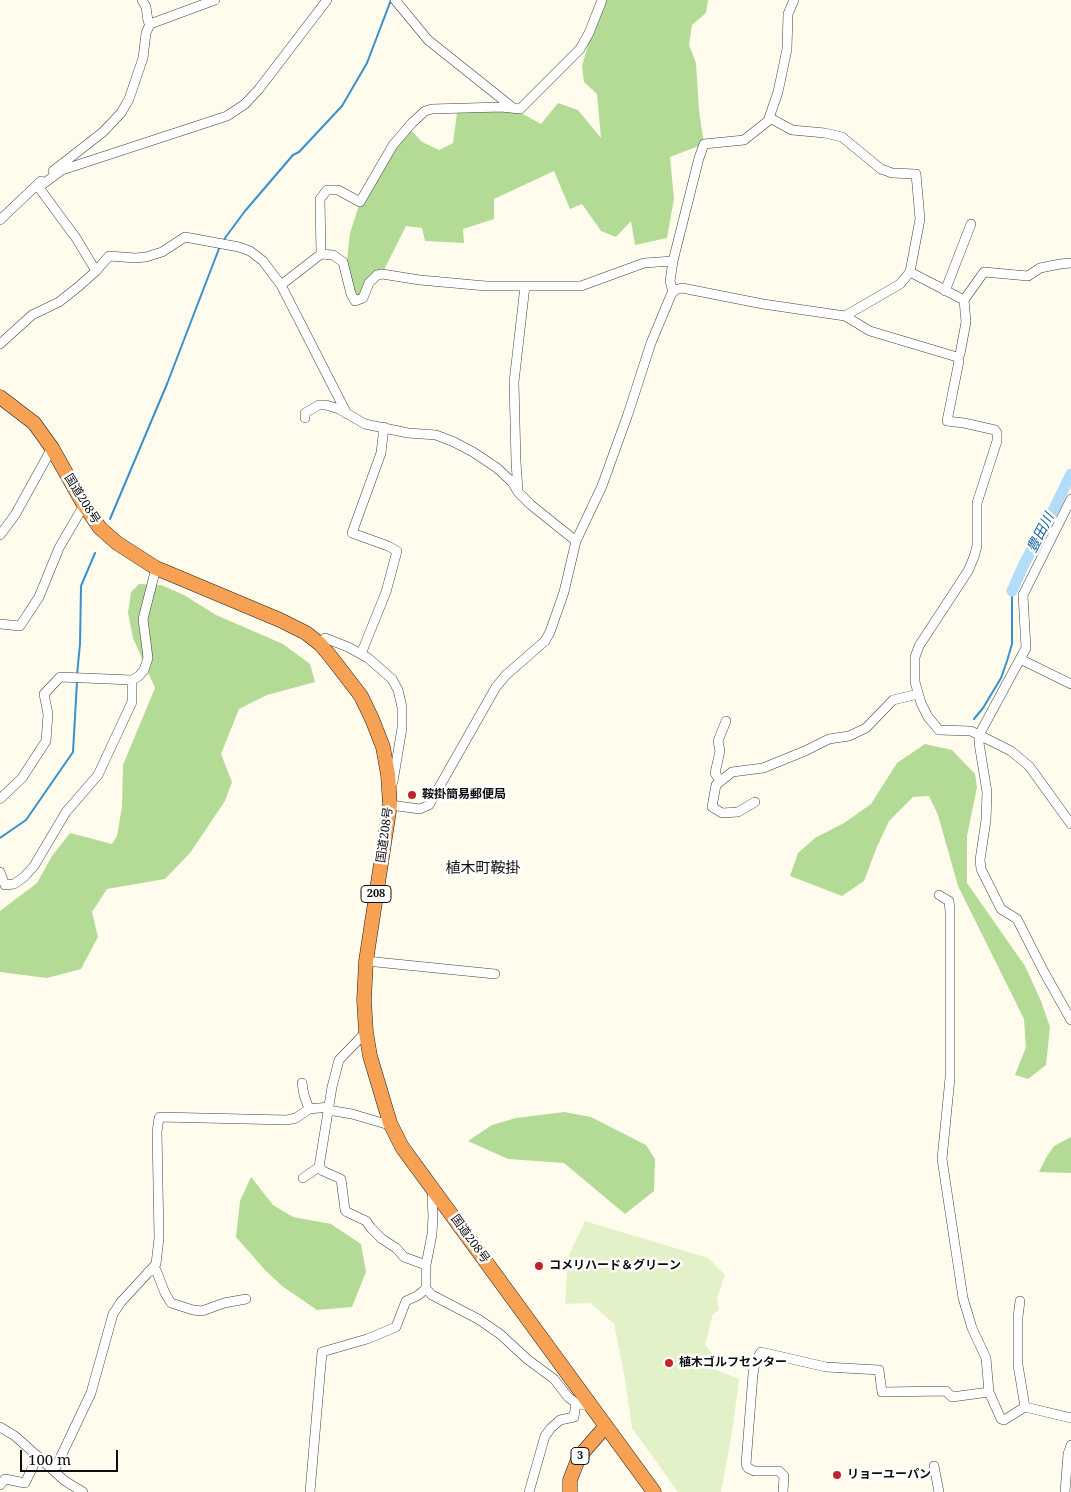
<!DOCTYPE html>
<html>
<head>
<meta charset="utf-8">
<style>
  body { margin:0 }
  #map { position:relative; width:1071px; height:1492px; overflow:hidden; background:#fffcee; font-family:"Noto Serif",serif }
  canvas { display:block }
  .scale { position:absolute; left:20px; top:1450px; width:98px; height:22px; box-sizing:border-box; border:2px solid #0d0d0d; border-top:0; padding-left:6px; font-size:15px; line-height:18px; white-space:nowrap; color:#0d0d0d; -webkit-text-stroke:4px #fff; paint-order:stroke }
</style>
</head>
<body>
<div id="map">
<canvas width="1071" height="1492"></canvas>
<div class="scale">100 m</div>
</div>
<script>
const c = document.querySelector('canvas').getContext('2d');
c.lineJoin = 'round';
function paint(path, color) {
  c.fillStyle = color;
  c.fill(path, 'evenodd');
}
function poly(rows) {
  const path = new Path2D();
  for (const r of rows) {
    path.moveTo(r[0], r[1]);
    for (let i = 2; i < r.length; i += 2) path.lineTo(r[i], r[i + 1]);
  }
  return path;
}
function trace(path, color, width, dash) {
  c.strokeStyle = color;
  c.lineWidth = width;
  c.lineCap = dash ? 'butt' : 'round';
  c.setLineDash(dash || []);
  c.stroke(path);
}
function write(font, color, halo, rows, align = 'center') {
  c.font = font + ' "Noto Serif","Noto Sans JP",serif';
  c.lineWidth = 5;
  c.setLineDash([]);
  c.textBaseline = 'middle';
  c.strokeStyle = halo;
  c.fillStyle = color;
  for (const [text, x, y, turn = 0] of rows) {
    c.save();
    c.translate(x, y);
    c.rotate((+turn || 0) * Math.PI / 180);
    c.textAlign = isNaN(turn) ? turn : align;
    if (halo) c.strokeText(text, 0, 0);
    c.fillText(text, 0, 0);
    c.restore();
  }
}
paint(poly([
  [605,0,708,0,706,13,692,25,689,45,696,63,699,111,704,144,670,157,674,199,667,238,635,245,631,221,616,237,601,231,582,204,570,209,554,171,494,199,494,219,463,229,464,243,425,241,422,228,406,226,382,274,359,299,346,271,350,233,360,202,410,129,422,142,439,150,453,143,457,113,514,109,541,124,558,103,578,110,601,138,597,94,584,82,582,66,588,45],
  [139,584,161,585,184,595,216,615,283,644,310,664,315,682,267,695,239,709,221,754,232,782,225,801,190,853,165,879,107,889,92,912,98,937,81,969,47,978,0,972,0,911,37,883,52,856,70,833,112,844,117,836,122,806,123,765,155,688,133,638,128,613,131,592],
  [925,744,952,750,975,774,977,787,967,836,967,883,1025,966,1041,1001,1050,1027,1046,1065,1028,1079,1015,1075,1026,1047,1024,1019,958,886,938,815,929,796,913,797,889,821,876,849,864,881,842,896,790,876,798,853,815,838,844,823,871,804,897,763],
  [564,1112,591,1117,646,1145,655,1159,654,1191,625,1214,564,1163,508,1159,468,1141,492,1125,516,1118],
  [1071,1137,1071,1173,1039,1172,1047,1156,1054,1146],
  [251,1177,273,1205,293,1217,331,1224,361,1244,366,1272,352,1307,317,1310,282,1286,265,1270,236,1237,240,1201]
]), '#b4db96');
paint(poly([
  [585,1221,708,1258,725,1275,717,1297,719,1310,713,1314,705,1345,714,1356,716,1370,739,1379,733,1426,721,1492,678,1492,632,1428,625,1379,614,1324,590,1303,565,1304,568,1257]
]), '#e3f1c9');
trace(poly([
  [222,242,245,211,293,155,299,152,342,106,367,63,391,0],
  [110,519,167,384,220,246],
  [77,675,80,644,81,586,95,553],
  [974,719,983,708,1001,678,1007,661,1012,644,1012,591],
  [0,838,26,820,73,752,77,682]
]), '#3791cf', 2);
trace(poly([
  [1012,591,1024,564,1053,511,1071,474]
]), '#b2dcf7', 11);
const minor = poly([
  [142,0,146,7,148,21,150,24],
  [395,0,428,40,512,107],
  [770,118,792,130,825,133,842,137,881,169,892,173,916,174,920,219,910,272,900,284,845,316],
  [53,171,103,132,121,113,129,99,143,58,146,33,150,24,215,0],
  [37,185,76,238,96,271],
  [39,187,62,170,227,116,245,104,259,89,327,0],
  [0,220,41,181],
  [321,254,320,199,327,190,338,190,360,202,393,145,412,123,425,111,432,109,501,107,520,109,580,49,589,33,602,0],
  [1071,263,1060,264,1040,268,1028,276,984,272,964,300,966,322,960,354,957,357,959,361,947,421,964,423,995,430,997,433,997,441,977,503,977,546,974,557,968,571,919,646,915,657,915,682,921,703,928,717,939,730,971,731,1011,751,1029,766,1071,824],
  [910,272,964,300],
  [281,285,321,254,333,255,343,262,351,294,355,301,363,298,369,283,377,275,382,274,420,280,486,286,581,286,644,263,673,261],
  [945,291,971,224],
  [673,292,670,281,673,261,699,158,704,144,744,140,768,121,778,92,787,49,788,14,794,0],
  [0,344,32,315,59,302,78,287,96,271,109,256,135,258,146,257,162,252,185,237,239,247,250,251,263,261,281,285,347,414],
  [305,418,305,413,319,405,326,405,339,409,365,424,408,433,436,435,454,442,473,452,497,468,512,482,518,492,531,505,576,541],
  [518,490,516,462,514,382,525,286],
  [1071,499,1023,595,1026,648,979,735,979,743,987,792,986,820,980,860,981,869,1001,909,1017,919,1044,972,1071,1020],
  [0,535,15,515,52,448],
  [0,624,20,626,39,597,59,548,84,505],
  [320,644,325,638,348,647,368,658,392,679,398,690,402,707,402,728,393,782],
  [361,654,386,592,397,551,388,546,352,533,381,453,384,427],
  [1020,659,1071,684],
  [720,781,715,773,720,751,718,741,726,721],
  [0,799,22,778,46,741,48,714,44,694,60,677,132,680,139,676,144,670,148,658,143,619,156,568],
  [391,800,390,805,420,809,429,805,496,687,506,675,545,641,550,632,564,592,576,541,602,486,628,414,651,343,671,295,675,290,682,288,763,304,845,316,870,331,957,357],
  [755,802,738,812,722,813,712,807,716,785,732,772,763,768,805,751,829,739,849,736,866,728,893,700,918,694],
  [0,872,5,885,14,884,24,877,34,866,66,812,98,775,132,702,132,680],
  [939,895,949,901,950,911,950,1078,942,1159,963,1298,972,1328,986,1358,989,1392,1001,1419,1004,1420,1025,1407,1071,1418],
  [366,961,495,974],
  [302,1083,304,1095,309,1109,329,1107],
  [328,1110,352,1114,386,1124,390,1123],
  [319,1167,323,1171,341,1179,345,1210,347,1212,366,1221,371,1228,382,1239,396,1248,404,1257,426,1265],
  [303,1178,319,1167,332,1087,339,1060,366,1032],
  [435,1191,432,1197,433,1216,432,1234,426,1265,426,1289,432,1295,478,1319,500,1334,527,1359,554,1379,568,1397,576,1403,593,1407],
  [148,1272,156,1270,165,1293,171,1303,193,1310,202,1311,224,1303,246,1299],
  [1020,1301,1018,1317,1018,1365,1025,1407],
  [0,1427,15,1436,65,1481,83,1492],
  [934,1466,939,1492],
  [54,1471,91,1393,113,1314,121,1302,156,1264,159,1238,157,1132,159,1118,160,1117,287,1120,296,1118,309,1109],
  [0,1485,5,1479,25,1483,38,1456],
  [310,1492,322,1352,367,1339,396,1327,406,1301,417,1296,426,1289],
  [529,1492,545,1436,551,1428,560,1420,574,1417,576,1403],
  [783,1492,784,1476,779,1471,754,1471,748,1468,746,1464,753,1374,755,1363,761,1352,826,1367,879,1370,882,1392,946,1391,952,1397,989,1392],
  [1065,1492,1068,1454,1071,1445]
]);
const highway = poly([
  [0,397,34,423,52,448,84,505,100,528,117,543,156,568,280,620,306,633,320,644,331,657,361,696,372,719,383,747,388,775,390,805,366,961,364,1000,366,1032,370,1056,390,1123,402,1147,654,1492],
  [570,1492,570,1480,579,1457,605,1427]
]);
trace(minor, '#404040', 10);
trace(highway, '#1e1e1e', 15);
trace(minor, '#fff', 9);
trace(highway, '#f7a154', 14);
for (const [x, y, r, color] of [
  [412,795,5,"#c02328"],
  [539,1266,5,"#c02328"],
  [669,1363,5,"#c02328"],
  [837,1475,5,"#c02328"]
]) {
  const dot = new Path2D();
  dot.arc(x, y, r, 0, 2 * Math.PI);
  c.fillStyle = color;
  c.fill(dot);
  trace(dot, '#fff', 2);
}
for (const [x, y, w] of [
  [376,894,30],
  [580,1456,18]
]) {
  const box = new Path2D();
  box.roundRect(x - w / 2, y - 8.5, w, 17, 4);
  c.fillStyle = '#fff';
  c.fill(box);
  trace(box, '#0d0d0d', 1);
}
write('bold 11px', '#0d0d0d', null, [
  ["208",376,894],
  ["3",580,1456]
]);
write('12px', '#0d0d0d', '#fff', [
  ["国道208号",82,499,58],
  ["国道208号",385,835,-82],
  ["国道208号",470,1239,54]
]);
write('bold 12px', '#0d0d0d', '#fff', [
  ["鞍掛簡易郵便局",422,795],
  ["コメリハード＆グリーン",549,1266],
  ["植木ゴルフセンター",679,1363],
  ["リョーユーパン",847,1475]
], 'left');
write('italic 14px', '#1462a1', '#fff', [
  ["豊田川",1041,533,-63]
]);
write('15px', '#0d0d0d', '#fff', [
  ["植木町鞍掛",483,869]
]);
</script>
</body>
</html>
